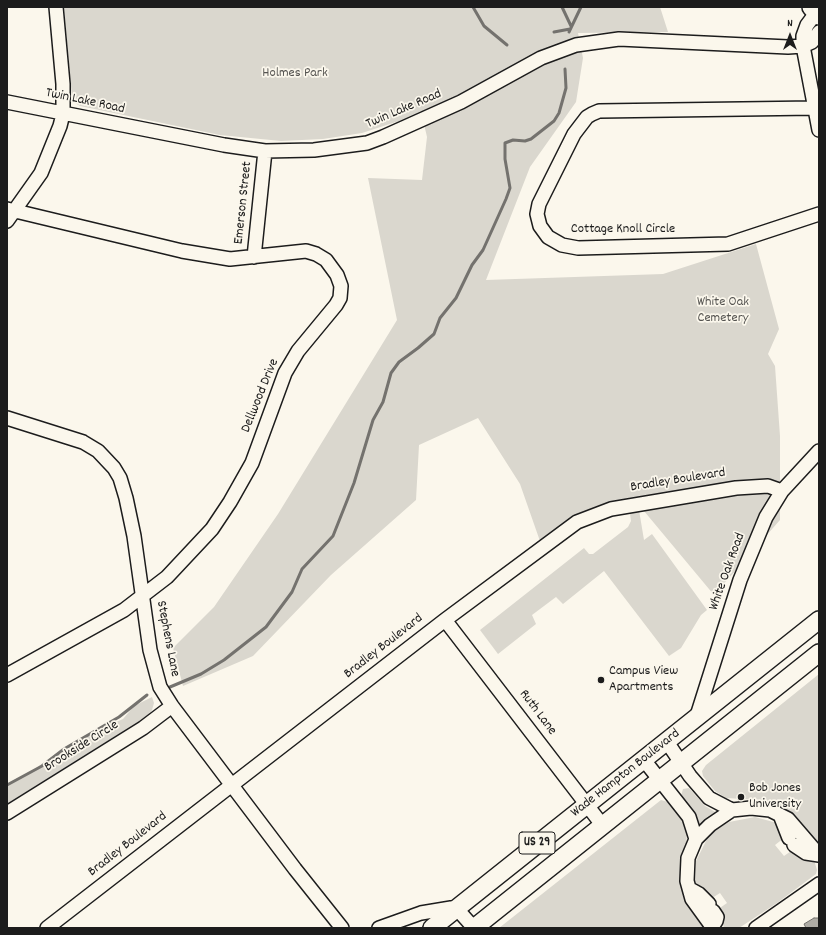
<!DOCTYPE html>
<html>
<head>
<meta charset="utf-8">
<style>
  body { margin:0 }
  #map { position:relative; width:826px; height:935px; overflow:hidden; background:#fbf7ec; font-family:Dekko,sans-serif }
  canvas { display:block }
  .frame { position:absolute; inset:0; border:8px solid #1c1c1c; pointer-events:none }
  .north { position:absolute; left:770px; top:16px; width:40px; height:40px; -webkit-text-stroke:3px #fbf7ec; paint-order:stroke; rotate:0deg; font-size:11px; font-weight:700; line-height:16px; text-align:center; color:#1c1c1c }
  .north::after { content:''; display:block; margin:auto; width:14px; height:18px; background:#1c1c1c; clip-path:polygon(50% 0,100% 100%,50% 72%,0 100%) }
</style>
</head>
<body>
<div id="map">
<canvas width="826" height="935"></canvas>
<div class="frame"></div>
<div class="north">N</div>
</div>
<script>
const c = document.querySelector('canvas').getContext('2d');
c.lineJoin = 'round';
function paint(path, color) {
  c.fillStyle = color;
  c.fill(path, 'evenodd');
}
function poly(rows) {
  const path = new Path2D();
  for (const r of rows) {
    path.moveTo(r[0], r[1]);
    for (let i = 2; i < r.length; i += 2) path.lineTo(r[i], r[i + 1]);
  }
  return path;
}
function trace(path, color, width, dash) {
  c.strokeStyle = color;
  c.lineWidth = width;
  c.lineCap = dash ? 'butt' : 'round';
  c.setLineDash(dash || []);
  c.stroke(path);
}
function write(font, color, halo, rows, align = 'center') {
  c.font = font + ' Dekko,sans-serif';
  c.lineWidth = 3.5;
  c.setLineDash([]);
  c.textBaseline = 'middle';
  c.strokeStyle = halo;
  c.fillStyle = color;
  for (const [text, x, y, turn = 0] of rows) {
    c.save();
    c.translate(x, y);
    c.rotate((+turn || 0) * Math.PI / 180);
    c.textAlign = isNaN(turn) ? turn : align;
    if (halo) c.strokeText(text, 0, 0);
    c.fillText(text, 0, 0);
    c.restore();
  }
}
paint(poly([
  [64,7,660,7,668,32,578,33,583,58,576,102,530,167,486,280,663,274,756,244,779,329,768,354,775,366,780,436,780,520,714,595,639,505,541,544,520,484,478,418,419,445,416,500,331,575,253,656,183,686,173,648,214,607,278,514,397,320,368,178,422,180,427,137,421,111,399,121,362,133,323,139,281,141,220,135,80,106,75,103,72,98],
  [639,510,644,540,652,534,707,610,701,615,681,648,669,656,604,571,563,604,556,597,532,615,536,624,498,654,480,630,584,548,589,554,593,554,628,527,631,521,630,514],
  [819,674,819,846,793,816,775,805,760,800,726,798,715,791,703,776,702,771,706,765],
  [152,697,154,703,152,710,146,719,7,808,7,785,36,768,65,747,86,735,123,719,134,706],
  [689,788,705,806,717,813,700,829,692,809,681,796,683,789],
  [661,800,671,803,684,820,687,833,686,851,686,901,705,928,499,928],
  [755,817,777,823,784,838,775,845,784,856,794,849,814,860,817,870,816,874,777,903,739,928,724,928,721,915,717,910,727,903,720,893,709,900,695,881,696,861,708,837,717,829,729,822]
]), '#dad7ce');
const water = poly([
  [814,918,819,918,819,928,806,928,804,924,814,918]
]);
paint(water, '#afaca5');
trace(water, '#74726e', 1);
trace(poly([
  [473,7,484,26,507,45],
  [562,7,571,26],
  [554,32,570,29],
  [569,32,581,7],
  [170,687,201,674,224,660,266,627,292,592,302,569,333,536,354,483,373,420,383,402,391,373,399,362,418,348,434,334,440,318,456,298,472,265,483,250,506,199,510,188,505,159,505,143,513,140,525,141,531,139,554,121,559,113,566,88,565,69],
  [7,785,42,766,64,749,119,717,147,695]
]), '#74726e', 3);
const minor = poly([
  [816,13,807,25,803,36,803,46,819,130],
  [7,102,224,145,265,151,314,150,367,143,383,137,461,102,541,58,576,45,619,39,788,47,803,46,812,42,819,32],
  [814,108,599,111,592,114,587,117,574,134,539,204,537,214,540,226,548,237,562,245,578,248,728,244,819,214],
  [7,209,182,251,230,259,306,251,316,254,326,260,337,275,341,286,340,298,336,305,298,351,285,373,252,463,230,502,212,529,167,577,124,610,7,675],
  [7,221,41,173,60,126,63,114,63,84,56,7],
  [254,257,265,151],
  [7,418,83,442,98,451,114,468,120,478,126,498,134,536,150,650,160,687,172,706,295,869,342,928],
  [445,620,603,826],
  [696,719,740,580,766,517,782,491,819,451],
  [667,742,690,776,709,798,732,810],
  [644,760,689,817,696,839],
  [7,813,143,728,172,706],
  [780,815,789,838],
  [794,845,806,853,819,855],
  [690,889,699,894,709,904],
  [712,927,716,921,717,917,713,911],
  [47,928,445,620,577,522,611,509,736,488,768,486,782,491],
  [379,928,421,913,451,908,457,909,474,928],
  [713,928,692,899,687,881,688,858,696,839,710,825,732,810,751,808,770,810,788,819,819,855],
  [756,928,819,884]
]);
const major = poly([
  [811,7,819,16],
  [432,928,819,620],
  [474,928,819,653]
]);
trace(minor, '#1c1c1c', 16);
trace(major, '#1c1c1c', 20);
trace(minor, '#fbf7ec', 13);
trace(major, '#fbf7ec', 17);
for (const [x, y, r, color] of [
  [601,680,4,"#1c1c1c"],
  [741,797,4,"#1c1c1c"]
]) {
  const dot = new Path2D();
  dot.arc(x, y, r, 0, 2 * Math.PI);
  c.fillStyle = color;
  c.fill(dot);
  trace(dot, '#fbf7ec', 1.5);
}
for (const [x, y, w] of [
  [537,843,36]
]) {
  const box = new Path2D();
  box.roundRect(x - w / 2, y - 11, w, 22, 3);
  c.fillStyle = '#fbf7ec';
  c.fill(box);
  trace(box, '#1c1c1c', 1);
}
write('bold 13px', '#1c1c1c', null, [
  ["US 29",537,843]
]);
write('14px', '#555451', '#fbf7ec', [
  ["Holmes Park",295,74],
  ["White Oak",723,303],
  ["Cemetery",723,319]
]);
write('14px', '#1c1c1c', '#fbf7ec', [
  ["Twin Lake Road",85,102,12],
  ["Twin Lake Road",404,110,-23],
  ["Emerson Street",244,203,-84],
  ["Cottage Knoll Circle",623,230],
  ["Dellwood Drive",261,396,-68],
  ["Bradley Boulevard",678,481,-9],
  ["White Oak Road",728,572,-70],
  ["Stephens Lane",167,639,79],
  ["Bradley Boulevard",384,647,-38],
  ["Ruth Lane",537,713,53],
  ["Brookside Circle",82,747,-32],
  ["Wade Hampton Boulevard",626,774,-38],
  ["Bradley Boulevard",128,845,-38]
]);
write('14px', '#1c1c1c', '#fbf7ec', [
  ["Campus View",609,672],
  ["Apartments",609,688],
  ["Bob Jones",749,789],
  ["University",749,805]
], 'left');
</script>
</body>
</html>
